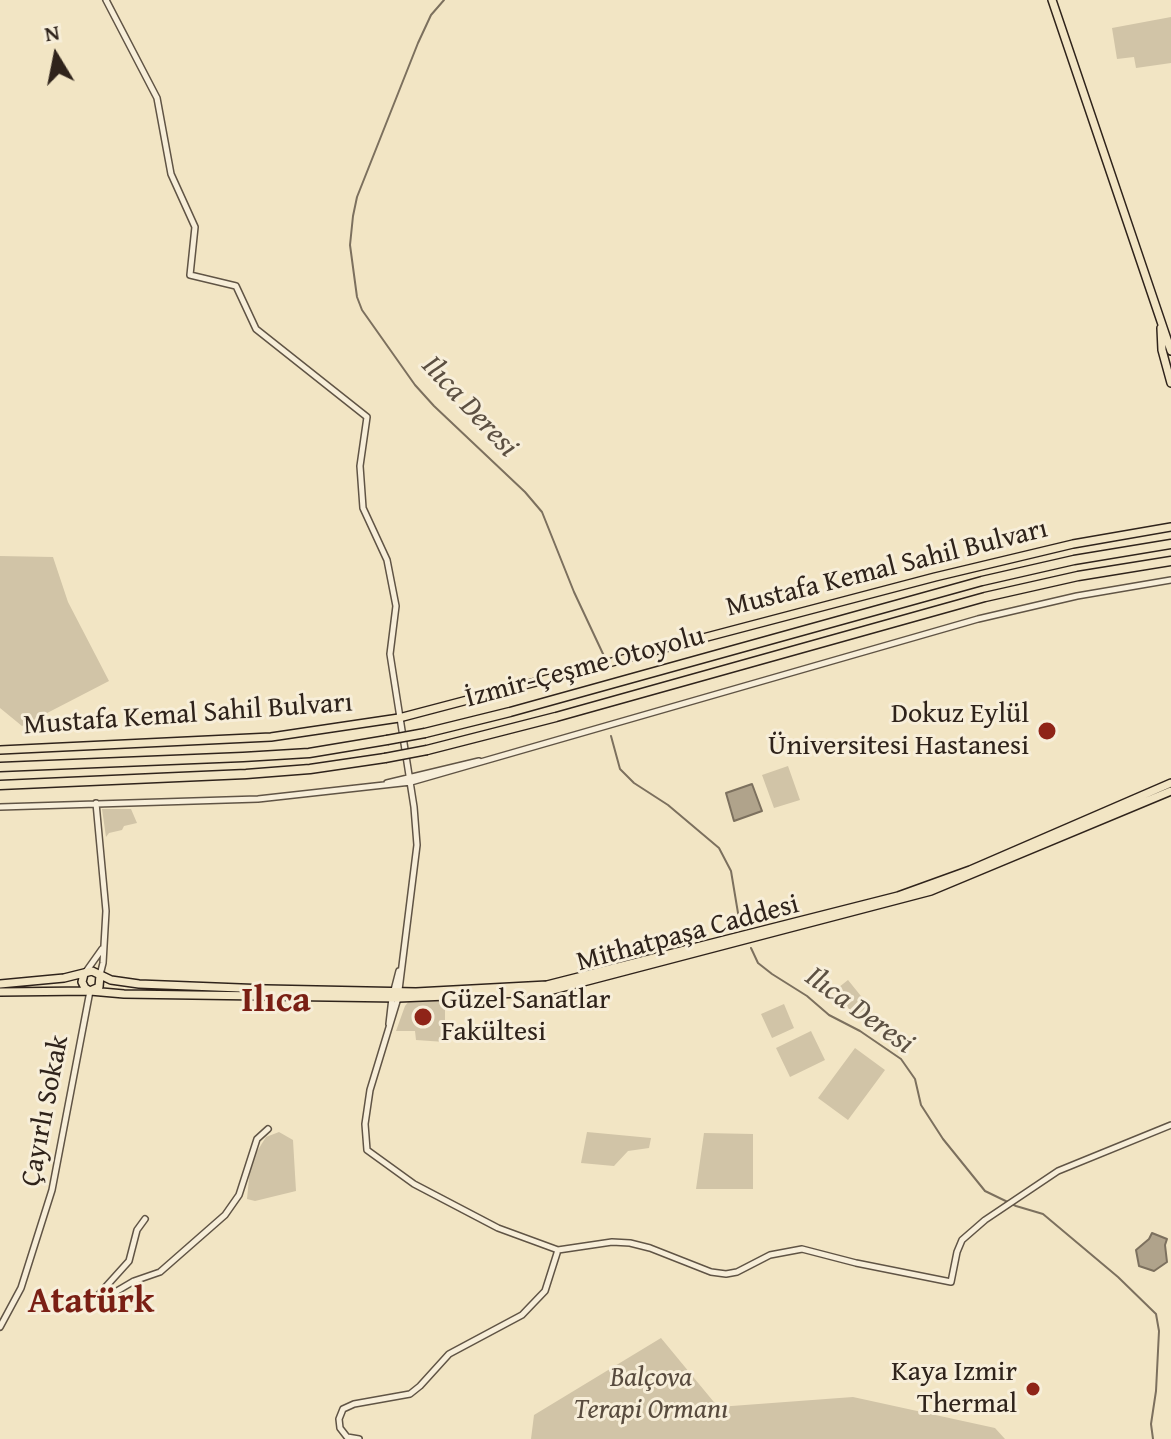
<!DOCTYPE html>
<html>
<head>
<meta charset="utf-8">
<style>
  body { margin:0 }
  #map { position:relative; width:1171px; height:1439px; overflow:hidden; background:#f2e5c4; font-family:"Gentium Book Plus",serif }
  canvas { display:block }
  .north { position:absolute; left:16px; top:16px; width:80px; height:80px; -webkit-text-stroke:6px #f7eed9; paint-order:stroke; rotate:350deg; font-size:22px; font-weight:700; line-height:32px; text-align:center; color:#2f231b }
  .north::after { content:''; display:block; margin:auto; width:28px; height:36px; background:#2f231b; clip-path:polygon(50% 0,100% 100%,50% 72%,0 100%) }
</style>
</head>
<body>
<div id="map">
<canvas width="1171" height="1439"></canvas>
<div class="north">N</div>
</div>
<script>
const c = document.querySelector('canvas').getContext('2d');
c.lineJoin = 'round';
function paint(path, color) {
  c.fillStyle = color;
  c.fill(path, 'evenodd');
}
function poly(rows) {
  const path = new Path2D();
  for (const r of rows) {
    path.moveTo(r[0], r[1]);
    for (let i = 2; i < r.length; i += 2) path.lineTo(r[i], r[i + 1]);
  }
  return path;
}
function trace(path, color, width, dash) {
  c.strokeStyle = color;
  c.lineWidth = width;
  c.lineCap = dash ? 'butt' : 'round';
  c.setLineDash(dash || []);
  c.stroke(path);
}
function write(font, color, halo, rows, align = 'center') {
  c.font = font + ' "Gentium Book Plus",serif';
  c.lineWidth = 6;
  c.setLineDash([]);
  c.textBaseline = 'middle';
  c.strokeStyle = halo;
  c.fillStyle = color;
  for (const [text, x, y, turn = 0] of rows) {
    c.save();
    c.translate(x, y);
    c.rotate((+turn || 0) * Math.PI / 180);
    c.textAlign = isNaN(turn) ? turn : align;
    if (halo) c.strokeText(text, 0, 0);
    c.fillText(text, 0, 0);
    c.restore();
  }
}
paint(poly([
  [1171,17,1171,63,1136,68,1134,57,1117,59,1112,28],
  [0,556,53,557,68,602,109,681,22,726,0,708],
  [788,766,800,800,774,808,762,775],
  [102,809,131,809,137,823,124,826,122,830,109,833,106,837],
  [848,980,869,1006,855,1016,834,991],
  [445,1000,445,1042,416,1040,415,1031,396,1031,405,1006,409,1001],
  [784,1004,794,1028,772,1038,761,1014],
  [811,1031,825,1060,790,1077,776,1048],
  [855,1048,885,1070,848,1120,818,1098],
  [279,1132,293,1140,296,1191,255,1201,247,1199,250,1168,256,1153,266,1137],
  [587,1132,651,1138,649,1148,628,1151,614,1166,581,1163],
  [704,1133,753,1134,753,1189,696,1189],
  [661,1338,718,1407,853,1397,995,1428,1005,1439,531,1439,534,1415]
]), '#d1c4a7');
const water = poly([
  [752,784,762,811,734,821,726,793,752,784],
  [1152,1233,1167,1239,1165,1245,1167,1262,1154,1271,1139,1266,1136,1250,1149,1239,1152,1233]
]);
paint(water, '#b0a38b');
trace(water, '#7c705e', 2);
trace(poly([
  [444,0,431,15,418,43,357,197,353,216,350,245,357,297,362,310,415,385,434,406,525,492,542,512,574,592,604,656],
  [611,736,620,769,634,783,668,805,719,848,731,871,738,913,744,924],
  [751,948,758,963,772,974,807,996,829,1015,860,1031,901,1059,915,1079,921,1105,943,1139,985,1191,1016,1206,1043,1214,1118,1277,1156,1314,1159,1331,1156,1391,1151,1424,1153,1439]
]), '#7c705e', 2);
const minor = poly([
  [106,0,157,98,171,174,195,227,190,275,236,286,256,329,367,417,360,466,363,508,387,560,396,606,390,654,414,807,417,845,398,998,370,1090,365,1124,367,1150,414,1184,498,1228,558,1250,612,1242,630,1243,650,1248,711,1272,726,1274,737,1272,770,1255,802,1249,856,1263,951,1282,957,1252,962,1240,985,1220,1058,1171,1171,1125],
  [387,783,479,761],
  [96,803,106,911,103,963,100,975],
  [0,807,258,799,411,782,978,619,1077,596,1171,580],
  [85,973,102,949],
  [389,1024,392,998,399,971],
  [92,1302,129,1261,137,1230,145,1219],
  [92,1303,108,1306,117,1291,134,1281,160,1272,225,1215,239,1195,257,1139,268,1129],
  [0,1327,21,1288,52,1190,90,991],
  [359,1439,347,1437,340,1428,339,1419,343,1409,354,1404,410,1394,420,1386,449,1354,522,1315,545,1291,558,1250]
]);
const major = poly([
  [1052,0,1171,351],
  [1161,328,1162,350,1171,383],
  [0,750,271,737,399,718,935,577,1073,544,1171,527],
  [84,974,82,982,85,988,90,991,99,987,100,975],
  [0,984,64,978,92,971,111,980,139,984,266,989,416,992,547,985,898,896,970,870,1171,783],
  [0,992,90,991,124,994,398,998,545,992,931,891,1171,791]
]);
const highway = poly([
  [425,733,510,712,982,581,1074,560,1171,544],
  [427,750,556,717,985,597,1078,576,1171,561],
  [0,767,243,757,309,753,387,740],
  [0,785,246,774,310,769,385,758]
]);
trace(minor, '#605445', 8);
trace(major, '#2f231b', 10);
trace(highway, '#2f231b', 11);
trace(minor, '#f7eed9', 5);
trace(major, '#f2e5c4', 7);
trace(highway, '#f2e5c4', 8);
const highwayBridge = poly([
  [387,740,425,733],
  [385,758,427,750]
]);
trace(highwayBridge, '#2f231b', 11, []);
trace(highwayBridge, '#f2e5c4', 8);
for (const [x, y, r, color] of [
  [1047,731,10,"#8f2418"],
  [423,1017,10,"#8f2418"],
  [1033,1389,8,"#8f2418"]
]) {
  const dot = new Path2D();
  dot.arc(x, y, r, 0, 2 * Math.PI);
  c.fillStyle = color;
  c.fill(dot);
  trace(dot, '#f7eed9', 3);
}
write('28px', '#2f231b', '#f7eed9', [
  ["Mustafa Kemal Sahil Bulvarı",887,569,-14],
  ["İzmir-Çeşme Otoyolu",585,668,-15],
  ["Mustafa Kemal Sahil Bulvarı",188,715,-4],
  ["Mithatpaşa Caddesi",688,934,-15],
  ["Çayırlı Sokak",46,1111,-79]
]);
write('28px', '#2f231b', '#f7eed9', [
  ["Dokuz Eylül",1029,715],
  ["Üniversitesi Hastanesi",1029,747],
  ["Güzel Sanatlar",441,1001,"left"],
  ["Fakültesi",441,1033,"left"],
  ["Kaya Izmir",1017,1373],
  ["Thermal",1017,1405]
], 'right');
write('italic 28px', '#584b3e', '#f7eed9', [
  ["Balçova",651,1379],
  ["Terapi Ormanı",651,1411]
]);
write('italic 30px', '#5c5042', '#f7eed9', [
  ["Ilıca Deresi",469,407,47],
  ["Ilıca Deresi",859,1011,36]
]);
write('bold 36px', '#7a1f14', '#f7eed9', [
  ["Ilıca",276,1002],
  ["Atatürk",91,1303]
]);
</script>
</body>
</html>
